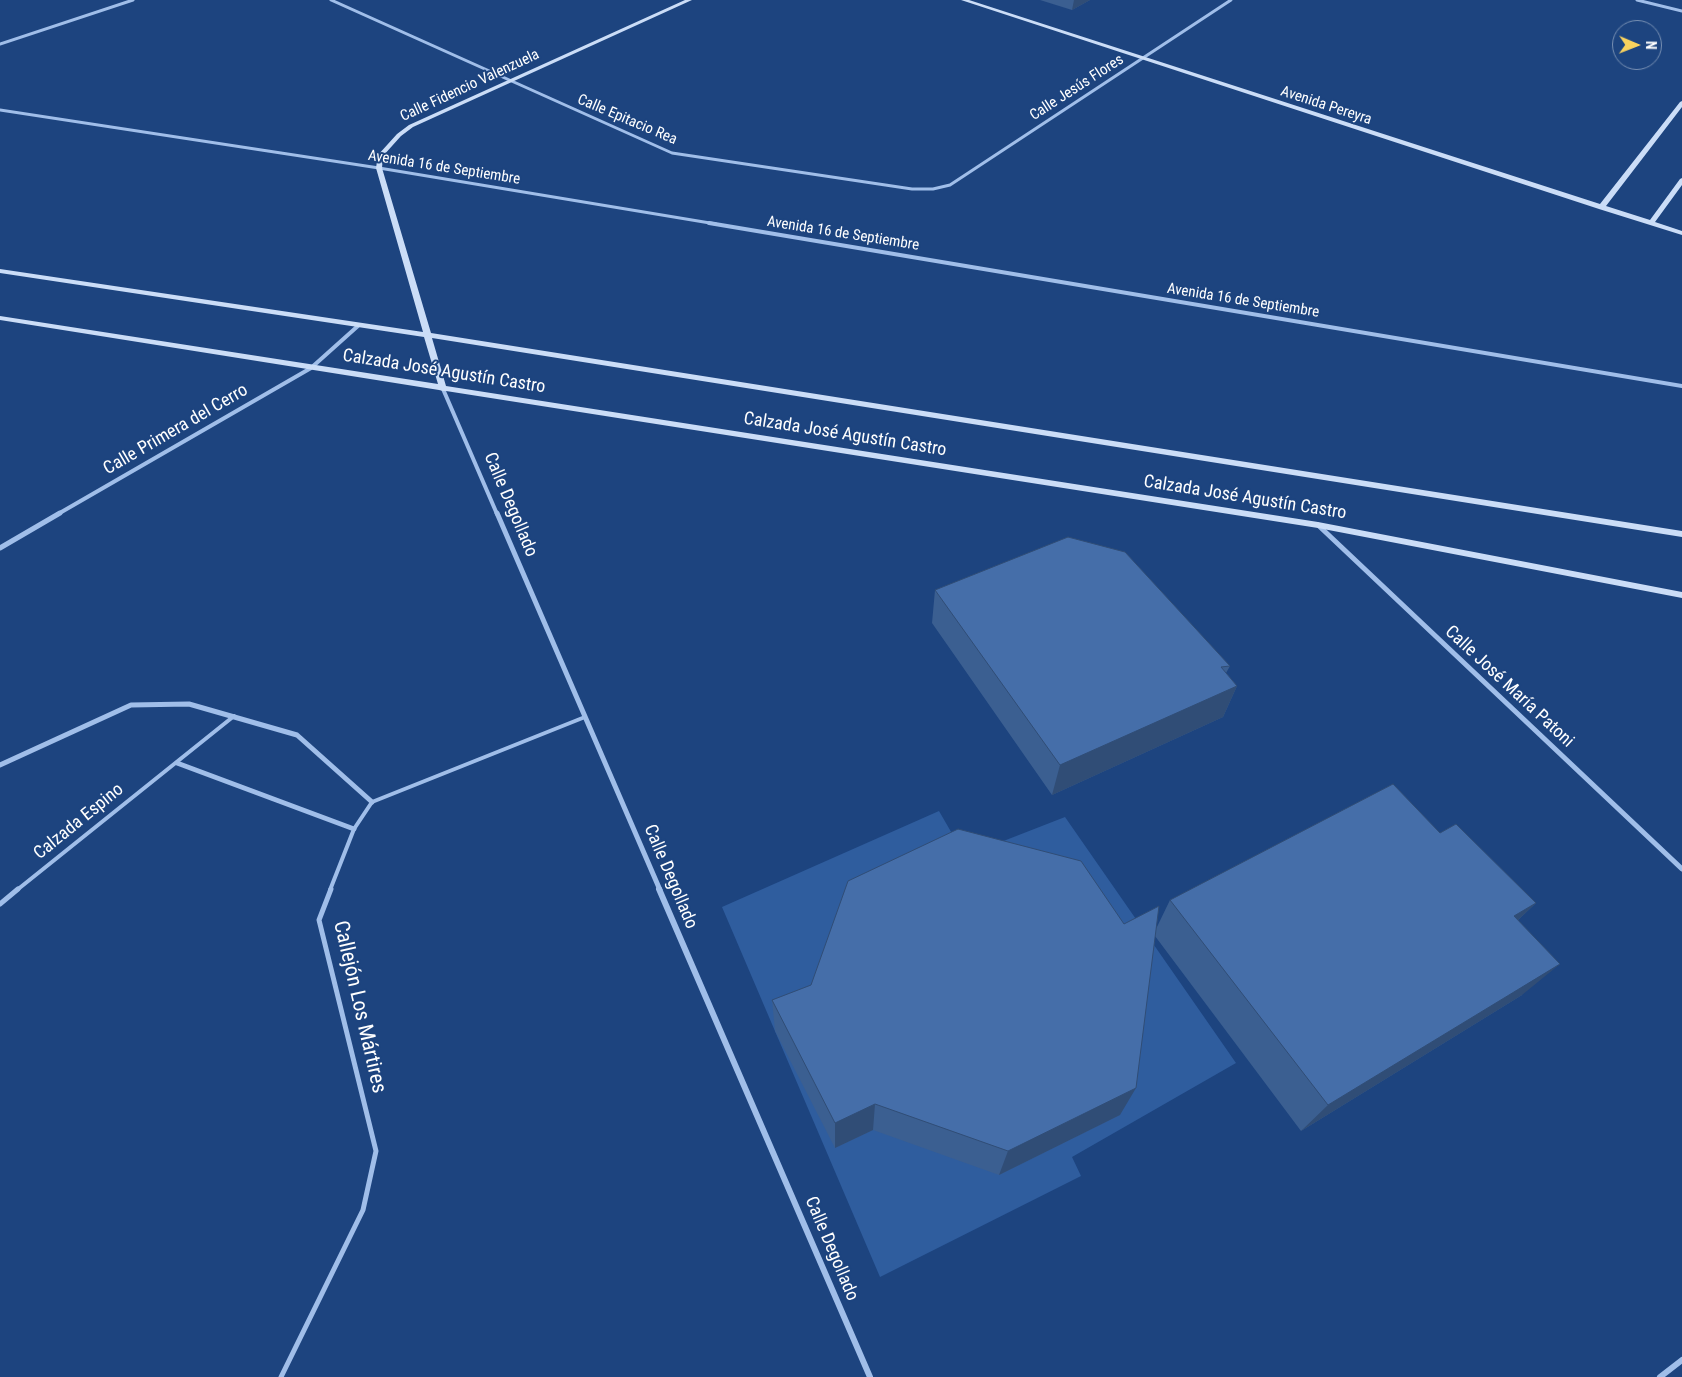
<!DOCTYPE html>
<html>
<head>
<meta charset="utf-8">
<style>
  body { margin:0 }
  #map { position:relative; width:1682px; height:1377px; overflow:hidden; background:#1d447f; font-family:"Roboto Condensed",sans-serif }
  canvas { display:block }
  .north { position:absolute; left:1612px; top:20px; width:50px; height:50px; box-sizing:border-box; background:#1d447f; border:1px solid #778fb2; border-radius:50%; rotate:91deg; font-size:14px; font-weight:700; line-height:20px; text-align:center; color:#fff }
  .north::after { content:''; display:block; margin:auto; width:18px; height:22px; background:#f9d25e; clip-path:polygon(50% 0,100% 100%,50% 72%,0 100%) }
</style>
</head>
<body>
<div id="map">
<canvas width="1682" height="1377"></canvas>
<div class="north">N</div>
</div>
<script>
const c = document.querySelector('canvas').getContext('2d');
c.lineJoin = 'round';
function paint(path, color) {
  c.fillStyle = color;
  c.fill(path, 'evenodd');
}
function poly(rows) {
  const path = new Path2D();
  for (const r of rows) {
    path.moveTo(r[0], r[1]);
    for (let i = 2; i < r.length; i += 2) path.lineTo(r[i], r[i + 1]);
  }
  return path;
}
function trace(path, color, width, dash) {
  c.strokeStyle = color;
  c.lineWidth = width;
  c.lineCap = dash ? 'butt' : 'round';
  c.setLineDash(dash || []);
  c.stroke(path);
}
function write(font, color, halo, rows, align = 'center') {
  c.font = font + ' "Roboto Condensed",sans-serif';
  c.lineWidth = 4;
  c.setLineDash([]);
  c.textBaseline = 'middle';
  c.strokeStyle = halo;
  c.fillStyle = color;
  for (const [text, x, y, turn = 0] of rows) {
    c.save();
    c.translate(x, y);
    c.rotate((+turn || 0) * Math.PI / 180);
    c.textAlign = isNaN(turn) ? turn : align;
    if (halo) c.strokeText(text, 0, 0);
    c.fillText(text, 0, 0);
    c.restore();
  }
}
paint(poly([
  [939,811,965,856,1065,817,1236,1063,1072,1157,1081,1176,880,1277,722,907]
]), '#2f5d9e');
trace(poly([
  [17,890,234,716],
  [330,890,354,829,372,802,585,717]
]), '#a0bee9', 4);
trace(poly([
  [0,904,18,889],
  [281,1377,363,1210,376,1151,319,920,331,889]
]), '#a0bee9', 5);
trace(poly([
  [331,0,672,153,912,189,933,189,950,185,1231,0],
  [1637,0,1682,11],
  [0,44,133,0],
  [0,110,379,168,716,224]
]), '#a0bee9', 3);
trace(poly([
  [709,223,1682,386],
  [443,389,497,514],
  [58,514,311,368,359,325]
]), '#a0bee9', 4);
trace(poly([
  [497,513,660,890],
  [1318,525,1682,869],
  [0,548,60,513],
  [177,763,354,829],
  [0,765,131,705,189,704,297,735,372,802]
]), '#a0bee9', 5);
trace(poly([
  [659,889,870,1377],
  [1660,1377,1682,1360]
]), '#a0bee9', 6);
paint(poly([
  [685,0,692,0,413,127,401,136,383,156,382,168,431,333,1682,531,1682,537,432,338,446,386,1318,522,1682,592,1682,598,1318,528,446,391,443,391,439,390,0,320,0,316,438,384,424,337,0,273,0,269,423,332,376,168,378,155,397,134,409,125,685,0],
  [961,0,969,0,1600,204,1680,102,1682,101,1682,107,1606,206,1650,220,1680,179,1682,178,1682,185,1655,222,1682,231,1682,235,1599,209,961,0]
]), '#cbddf7');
paint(poly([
  [1040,0,1090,0,1072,10],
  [935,590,1230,666,1226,673,1237,686,1223,717,1052,795,932,623],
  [1440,833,1536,903,1518,920,1522,995,1301,1131,1155,936,1120,1115,999,1175,873,1130,835,1148,775,1031,772,1000,1124,924,1156,929,1170,900]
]), '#3b5f91');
paint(poly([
  [1074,0,1090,0,1072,10],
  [1237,686,1223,717,1052,795,1060,765],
  [1536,903,1500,937,1514,916],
  [1560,964,1522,995,1301,1131,1328,1105],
  [1136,1088,1120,1115,999,1175,1008,1151],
  [875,1104,873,1130,835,1148,835,1123]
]), '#304d76');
const building = poly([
  [1068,537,1125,552,1230,666,1221,667,1237,686,1060,765,935,590,1068,537],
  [1393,784,1440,833,1456,824,1536,903,1514,916,1560,964,1328,1105,1170,900,1393,784],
  [958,829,1081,861,1124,924,1159,906,1136,1088,1008,1151,875,1104,835,1123,772,1000,811,985,848,881,958,829]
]);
paint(building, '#456ea9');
trace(building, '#304d76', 1);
write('15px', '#fff', '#1d447f', [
  ["Calle Fidencio Valenzuela",470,86,-25],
  ["Calle Jesús Flores",1077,88,-33],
  ["Avenida Pereyra",1326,106,18],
  ["Calle Epitacio Rea",627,120,23],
  ["Avenida 16 de Septiembre",444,168,9],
  ["Avenida 16 de Septiembre",843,234,9],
  ["Avenida 16 de Septiembre",1243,301,9]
]);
write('18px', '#fff', '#1d447f', [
  ["Calzada José Agustín Castro",444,372,9],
  ["Calle Primera del Cerro",176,430,-30],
  ["Calzada José Agustín Castro",845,435,9],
  ["Calzada José Agustín Castro",1245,498,9],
  ["Calle Degollado",510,505,67],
  ["Calle José María Patoni",1509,687,43],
  ["Calzada Espino",79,822,-39],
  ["Calle Degollado",670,877,67],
  ["Calle Degollado",831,1249,67]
]);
write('21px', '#fff', '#1d447f', [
  ["Callejón Los Mártires",359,1007,77]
]);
</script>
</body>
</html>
